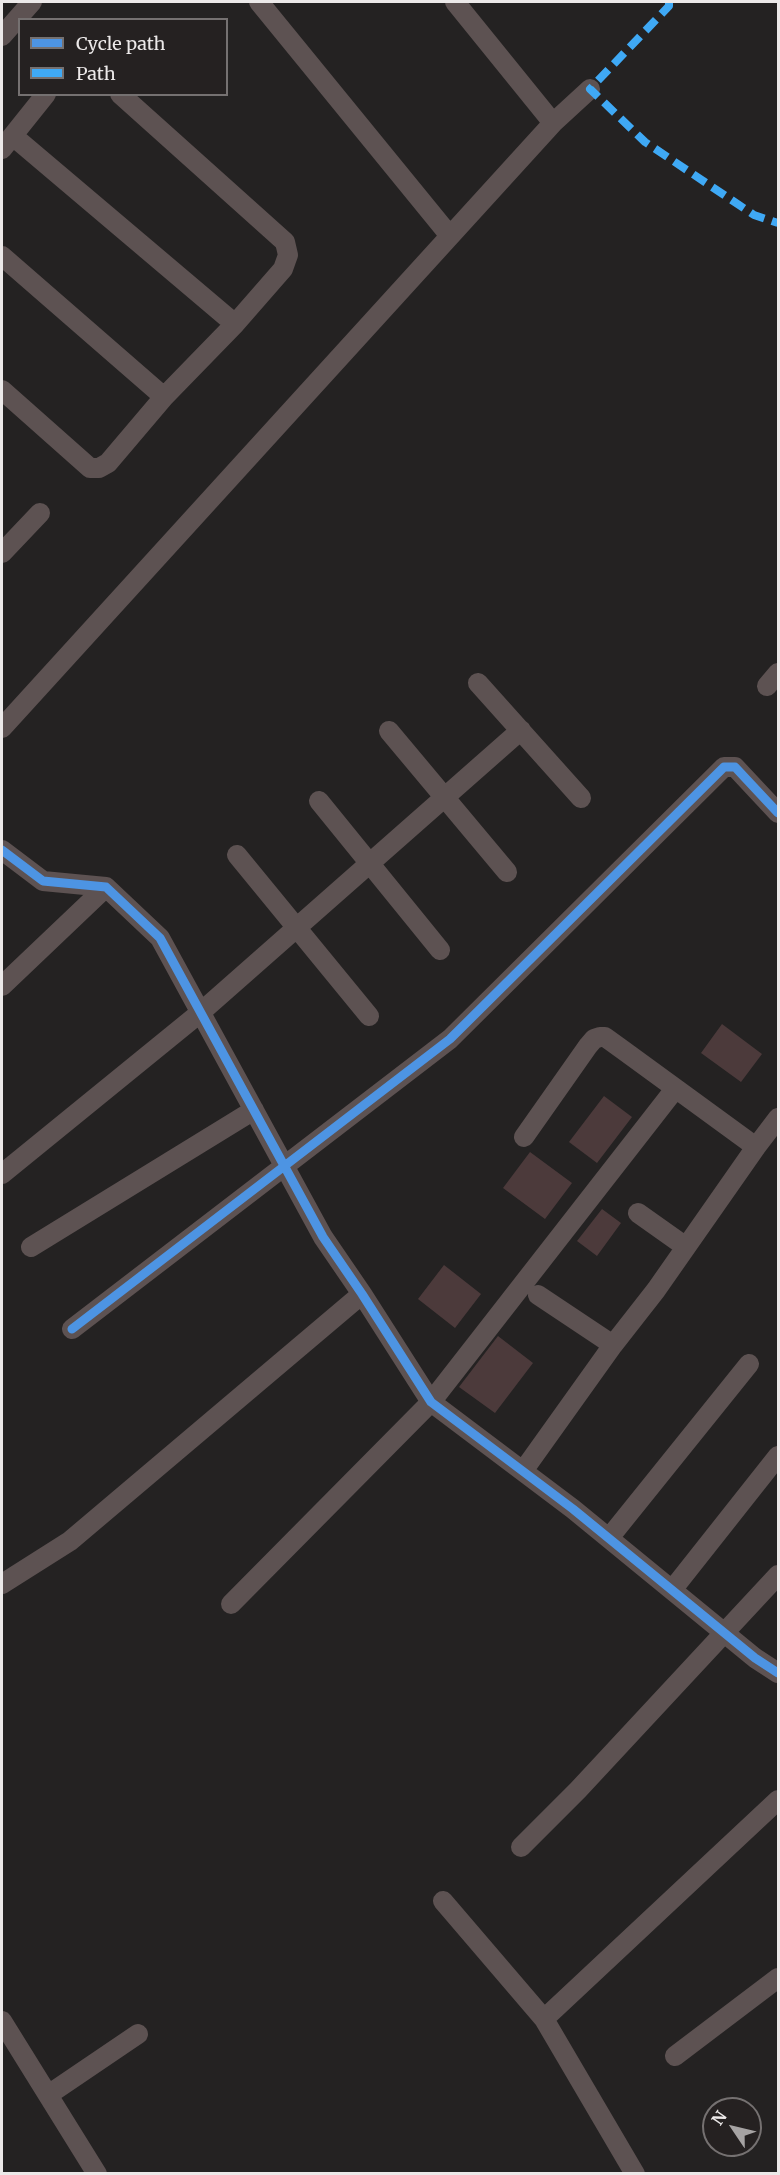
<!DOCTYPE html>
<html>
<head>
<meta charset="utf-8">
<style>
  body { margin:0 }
  #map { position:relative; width:780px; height:2175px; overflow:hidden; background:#242222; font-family:Merriweather,serif }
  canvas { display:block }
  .frame { position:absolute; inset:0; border:3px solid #ece9e9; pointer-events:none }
  .legend { position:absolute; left:18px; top:18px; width:210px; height:78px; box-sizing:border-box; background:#252121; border:2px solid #757171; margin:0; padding:8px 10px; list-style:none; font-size:18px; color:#ece9e9 }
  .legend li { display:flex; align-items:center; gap:12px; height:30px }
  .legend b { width:30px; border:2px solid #757171 }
  .north { position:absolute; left:702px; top:2097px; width:60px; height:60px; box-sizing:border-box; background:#252121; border:2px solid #757171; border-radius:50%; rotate:305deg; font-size:16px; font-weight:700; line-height:24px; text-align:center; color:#ece9e9 }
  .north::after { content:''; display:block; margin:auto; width:21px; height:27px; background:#a6a3a3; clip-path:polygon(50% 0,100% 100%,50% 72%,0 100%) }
</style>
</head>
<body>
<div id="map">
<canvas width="780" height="2175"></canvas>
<div class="frame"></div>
<ul class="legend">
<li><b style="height:8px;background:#4d94e3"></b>Cycle path</li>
<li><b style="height:8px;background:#3fa9f5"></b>Path</li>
</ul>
<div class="north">N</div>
</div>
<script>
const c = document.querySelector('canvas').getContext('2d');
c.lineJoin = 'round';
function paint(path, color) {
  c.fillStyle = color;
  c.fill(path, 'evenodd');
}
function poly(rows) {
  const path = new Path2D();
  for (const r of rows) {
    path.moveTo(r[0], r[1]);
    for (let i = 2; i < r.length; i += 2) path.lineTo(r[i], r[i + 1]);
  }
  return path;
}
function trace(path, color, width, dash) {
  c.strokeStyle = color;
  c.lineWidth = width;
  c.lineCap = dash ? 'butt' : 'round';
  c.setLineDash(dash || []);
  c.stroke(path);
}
paint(poly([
  [722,1024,762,1054,741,1082,701,1053],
  [604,1096,632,1117,597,1163,569,1142],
  [530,1152,572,1183,545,1219,503,1188],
  [602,1209,621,1223,597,1256,577,1241],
  [444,1265,481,1294,455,1328,418,1299],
  [498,1336,533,1363,495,1413,459,1387]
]), '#4c3a3b');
trace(poly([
  [259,2,450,236],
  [455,2,553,123],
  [2,36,32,2],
  [13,136,235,324],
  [2,149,46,94],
  [2,256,164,397],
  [2,390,90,468,99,468,108,463,164,397,235,324,283,269,288,255,285,242,120,94],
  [2,553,40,513],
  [478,683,581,798],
  [767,686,778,673],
  [2,728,553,123,590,89],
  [389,731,507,872],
  [319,801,440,950],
  [2,850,43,881,106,887,160,938,323,1237,362,1294,431,1402,573,1509,755,1658,778,1673],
  [237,855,369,1016],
  [2,986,106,887],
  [524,1137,588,1046,594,1039,600,1037,605,1037,623,1050,756,1147,778,1118],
  [2,1174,201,1012,521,730],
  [638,1213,686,1247],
  [31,1247,254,1110],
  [538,1295,613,1345],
  [72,1329,450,1039,724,767,735,767,778,813],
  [523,1471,613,1345,656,1290,756,1147],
  [609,1538,749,1364],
  [2,1584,70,1541,362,1294],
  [672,1590,778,1456],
  [231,1604,431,1402,675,1089],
  [521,1847,578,1790,778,1575],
  [443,1901,544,2019,635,2174],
  [544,2019,778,1800],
  [2,2021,97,2174],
  [675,2056,778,1978],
  [48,2095,138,2034]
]), '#5d5252', 20);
trace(poly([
  [669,2,669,6,590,89,645,142,754,215,778,223]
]), '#3fa9f5', 8, [15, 8]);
trace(poly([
  [2,850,43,881,106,887,160,938,323,1237,362,1294,431,1402,573,1509,755,1658,778,1673],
  [72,1329,450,1039,724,767,735,767,778,813]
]), '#4d94e3', 9);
</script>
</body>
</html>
